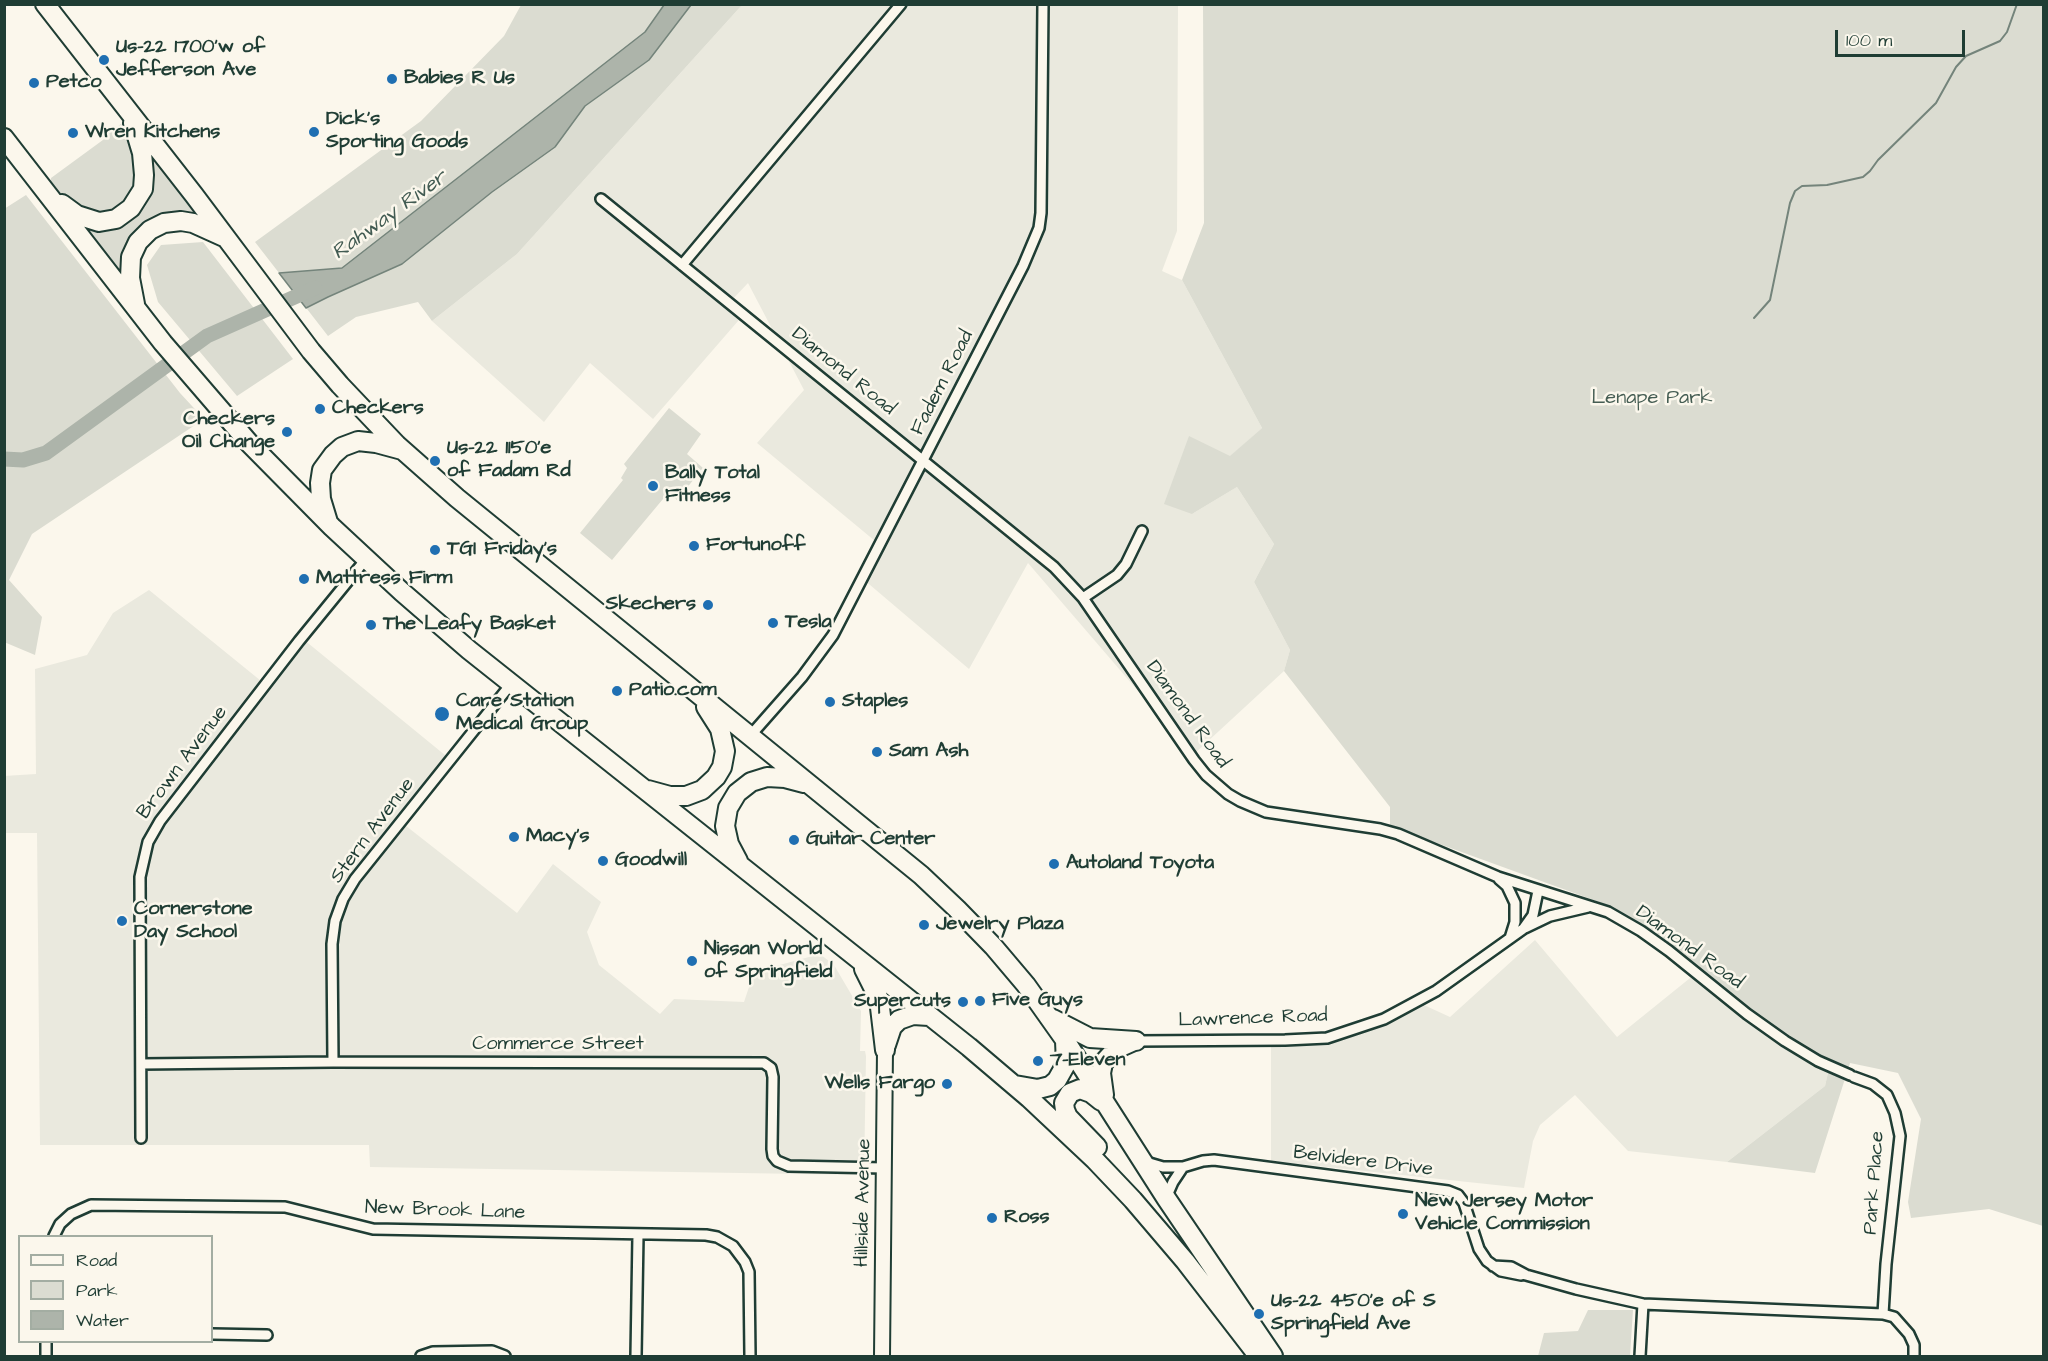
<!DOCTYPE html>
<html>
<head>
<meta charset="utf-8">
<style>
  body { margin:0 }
  #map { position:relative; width:2048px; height:1361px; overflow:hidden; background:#fbf7ec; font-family:"Architects Daughter",sans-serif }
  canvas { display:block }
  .frame { position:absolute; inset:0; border:6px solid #1f3d34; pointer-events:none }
  .legend { position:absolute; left:18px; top:1235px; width:195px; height:108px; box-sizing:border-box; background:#fbf7ec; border:2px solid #a3ada2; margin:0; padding:8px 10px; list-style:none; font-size:18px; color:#1f3d34 }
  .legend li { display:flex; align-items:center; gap:12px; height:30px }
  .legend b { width:30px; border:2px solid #a3ada2 }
  .scale { position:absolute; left:1835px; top:30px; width:130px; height:27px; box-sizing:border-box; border:3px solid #1f3d34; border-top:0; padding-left:8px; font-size:18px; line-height:21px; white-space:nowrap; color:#1f3d34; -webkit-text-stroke:4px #fbf7ec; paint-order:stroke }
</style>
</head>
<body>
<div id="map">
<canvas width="2048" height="1361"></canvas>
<div class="frame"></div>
<ul class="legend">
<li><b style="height:8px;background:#fbf7ec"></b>Road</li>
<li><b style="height:16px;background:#dbdcd1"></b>Park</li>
<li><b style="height:16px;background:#adb4aa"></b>Water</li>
</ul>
<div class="scale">100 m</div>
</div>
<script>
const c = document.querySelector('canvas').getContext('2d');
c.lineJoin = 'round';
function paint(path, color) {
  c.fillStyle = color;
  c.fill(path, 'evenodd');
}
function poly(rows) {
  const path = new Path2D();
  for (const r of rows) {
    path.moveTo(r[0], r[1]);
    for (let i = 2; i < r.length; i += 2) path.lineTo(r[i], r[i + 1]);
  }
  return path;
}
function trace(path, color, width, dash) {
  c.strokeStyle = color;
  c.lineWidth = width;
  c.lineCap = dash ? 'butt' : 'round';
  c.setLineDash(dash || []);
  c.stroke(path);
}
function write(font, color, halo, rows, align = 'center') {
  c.font = font + ' "Architects Daughter",sans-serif';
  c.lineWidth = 5;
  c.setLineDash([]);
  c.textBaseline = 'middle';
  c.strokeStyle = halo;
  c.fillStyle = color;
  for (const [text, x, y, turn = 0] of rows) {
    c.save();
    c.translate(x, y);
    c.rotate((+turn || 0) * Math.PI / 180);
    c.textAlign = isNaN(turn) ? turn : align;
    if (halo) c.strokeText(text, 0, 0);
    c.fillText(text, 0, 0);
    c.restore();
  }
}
paint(poly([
  [742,5,1178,5,1177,231,1162,271,1182,280,1262,428,1231,456,1192,514,1237,487,1274,544,1254,582,1290,650,1284,671,1193,755,1028,563,969,669,863,579,881,546,757,443,804,390,748,283,731,301,745,313,653,419,590,363,544,422,432,321,517,254],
  [149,590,266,685,303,639,451,760,401,822,517,913,553,864,601,902,587,932,599,965,660,1014,674,999,744,1002,754,972,820,954,834,965,861,1011,860,1051,865,1051,866,1056,864,1175,370,1167,369,1145,40,1145,37,833,5,833,4,776,36,774,35,669,87,655,113,613],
  [1535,940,1617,1037,1700,970,1809,1053,1830,1064,1825,1086,1727,1162,1628,1151,1575,1095,1540,1125,1533,1141,1524,1188,1271,1161,1271,1035,1320,1035,1413,1000,1450,1017]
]), '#eae9de');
paint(poly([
  [521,5,742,5,517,254,432,321,418,302,356,317,328,336,255,242,421,121,504,36],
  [1203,5,2043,5,2043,1226,1989,1209,1911,1218,1908,1202,1921,1119,1898,1073,1850,1063,1815,1173,1727,1162,1825,1086,1830,1064,1809,1053,1700,970,1610,906,1390,826,1390,807,1284,671,1290,650,1254,582,1274,544,1237,487,1192,514,1164,504,1189,436,1230,456,1262,428,1182,280,1204,223],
  [121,124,138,151,134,196,109,216,68,204,51,182,51,178,107,137,106,135],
  [150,155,197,216,164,217,121,276,85,229,85,224,126,219],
  [26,195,180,393,204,419,32,534,9,580,42,617,35,655,4,642,4,209],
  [203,242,293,359,237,396,158,302,147,265,161,245],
  [669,408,701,434,687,454,703,468,677,500,668,493,612,560,580,533,623,480,621,478,627,468,624,464],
  [1588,1310,1633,1310,1630,1356,1538,1356,1544,1333,1578,1331]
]), '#dbdcd1');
const water = poly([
  [664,5,691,5,649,60,585,106,555,147,492,192,402,264,328,297,306,308,279,273,342,268,645,32,664,5]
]);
paint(water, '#adb4aa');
trace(water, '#74847b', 1.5);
trace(poly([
  [1754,318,1770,300,1790,203,1795,191,1802,186,1827,185,1863,177,1870,171,1878,160,1936,103,1956,67,1966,56,2000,41,2007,32,2017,4]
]), '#74847b', 2);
trace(poly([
  [4,459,23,460,46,453,207,336,315,288]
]), '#adb4aa', 15);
const street = poly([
  [601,199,1054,567,1083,598,1194,760,1206,775,1228,794,1240,801,1266,812,1380,829,1398,834,1498,877,1608,912,1641,931,1669,951,1747,1014,1785,1041,1818,1061,1850,1075],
  [682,265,901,4],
  [1083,598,1117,575,1126,564,1142,531],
  [750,736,802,677,833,635,1023,266,1039,228,1041,213,1043,4],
  [1499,879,1507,886,1515,903,1515,922,1510,938],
  [1525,928,1550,916,1588,907],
  [1136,1041,1285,1040,1327,1038,1384,1019,1436,991,1523,929,1533,915,1538,891],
  [333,1062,332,944,335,921,343,899,355,879,511,684],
  [141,1064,333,1062,764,1063,771,1068,773,1077,772,1149,773,1156,777,1161,789,1166,884,1168],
  [1854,1077,1873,1084,1887,1095,1895,1113,1900,1136,1886,1264,1883,1314],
  [141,1138,140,877,148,842,160,821,299,641,366,559],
  [1146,1162,1163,1167,1183,1167,1203,1161,1214,1160,1448,1191,1458,1195,1464,1203,1479,1249,1487,1261,1501,1271,1521,1275],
  [1166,1198,1173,1182,1183,1167],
  [54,1236,60,1224,71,1214,91,1205,285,1207,373,1229,706,1235,717,1237,733,1246,745,1262,749,1272,750,1356],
  [1493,1266,1511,1267,1526,1275,1576,1289,1643,1304,1883,1314,1894,1317,1909,1334,1914,1345,1914,1356],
  [212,1334,267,1335],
  [46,1342,46,1356],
  [421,1356,433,1352,492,1351,505,1356],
  [636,1356,638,1235],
  [1640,1356,1643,1304]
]);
const secondary = poly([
  [882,1356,885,1050]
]);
const highway = poly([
  [45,4,194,195,311,351,340,385,397,445,457,498,921,875,957,909,993,946,1026,985,1065,1040,1166,1198,1273,1356],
  [4,138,163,343,250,444,332,527,402,592,469,650,969,1047,1029,1098,1095,1160,1133,1200,1185,1261,1256,1353],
  [62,204,77,215,99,222,116,219,131,208,143,189,144,175,142,153,133,123],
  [135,304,130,278,131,257,138,242,150,230,164,223,181,221,193,223,224,237],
  [328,522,321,499,320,483,322,470,333,455,342,447,358,441,376,443,402,450],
  [648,790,670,796,686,796,702,790,716,777,722,767,725,751,720,729,706,707],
  [738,861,729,844,725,826,728,808,737,793,751,782,767,777,785,778,804,783],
  [864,969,879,999,885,1050],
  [1053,1019,1090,1038,1136,1041],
  [886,1045,892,1027,899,1020,913,1015,929,1016],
  [1015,1085,1038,1089,1050,1086,1057,1080,1066,1064,1065,1041],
  [1104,1095,1101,1073,1103,1063,1116,1049,1134,1041],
  [1097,1147,1068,1117,1065,1110,1064,1103,1070,1093,1080,1089,1091,1093,1101,1101]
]);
trace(street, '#1f3d34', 14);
trace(secondary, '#1f3d34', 18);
trace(highway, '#1f3d34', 22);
trace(street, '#fbf7ec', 9);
trace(secondary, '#fbf7ec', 14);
trace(highway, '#fbf7ec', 18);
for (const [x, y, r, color] of [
  [104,60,6,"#1f6fb2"],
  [392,79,6,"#1f6fb2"],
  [34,83,6,"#1f6fb2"],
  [314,132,6,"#1f6fb2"],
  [73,133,6,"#1f6fb2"],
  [320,409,6,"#1f6fb2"],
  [287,432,6,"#1f6fb2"],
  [435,461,6,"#1f6fb2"],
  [653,486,6,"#1f6fb2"],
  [694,546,6,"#1f6fb2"],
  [435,550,6,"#1f6fb2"],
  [304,579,6,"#1f6fb2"],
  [708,605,6,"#1f6fb2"],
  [773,623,6,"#1f6fb2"],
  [371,625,6,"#1f6fb2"],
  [617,691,6,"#1f6fb2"],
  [830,702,6,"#1f6fb2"],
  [442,714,8,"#1f6fb2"],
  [877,752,6,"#1f6fb2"],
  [514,837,6,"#1f6fb2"],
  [794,840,6,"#1f6fb2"],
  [603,861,6,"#1f6fb2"],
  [1054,864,6,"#1f6fb2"],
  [122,921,6,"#1f6fb2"],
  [924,925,6,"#1f6fb2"],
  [692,961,6,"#1f6fb2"],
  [980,1001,6,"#1f6fb2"],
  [963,1002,6,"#1f6fb2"],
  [1038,1061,6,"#1f6fb2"],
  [947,1084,6,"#1f6fb2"],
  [1403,1214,6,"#1f6fb2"],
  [992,1218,6,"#1f6fb2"],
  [1259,1314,6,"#1f6fb2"]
]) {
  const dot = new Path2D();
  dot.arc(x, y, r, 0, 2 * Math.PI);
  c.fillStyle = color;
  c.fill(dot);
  trace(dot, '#fbf7ec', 2);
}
write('bold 20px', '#1f3d34', '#fbf7ec', [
  ["Us-22 1700'w of",116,48],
  ["Jefferson Ave",116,71],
  ["Babies R Us",404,79],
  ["Petco",46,83],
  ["Dick's",326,120],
  ["Sporting Goods",326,143],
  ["Wren Kitchens",85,133],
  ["Checkers",332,409],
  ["Checkers",275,420,"right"],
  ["Oil Change",275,443,"right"],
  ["Us-22 1150'e",447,449],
  ["of Fadam Rd",447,472],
  ["Bally Total",665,474],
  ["Fitness",665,497],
  ["Fortunoff",706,546],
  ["TGI Friday's",447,550],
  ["Mattress Firm",316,579],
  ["Skechers",696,605,"right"],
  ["Tesla",785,623],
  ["The Leafy Basket",383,625],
  ["Patio.com",629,691],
  ["Care Station",456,702],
  ["Medical Group",456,725],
  ["Staples",842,702],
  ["Sam Ash",889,752],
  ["Macy's",526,837],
  ["Guitar Center",806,840],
  ["Goodwill",615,861],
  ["Autoland Toyota",1066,864],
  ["Cornerstone",134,910],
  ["Day School",134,933],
  ["Jewelry Plaza",936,925],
  ["Nissan World",704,950],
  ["of Springfield",704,973],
  ["Five Guys",992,1001],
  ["Supercuts",951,1002,"right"],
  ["7-Eleven",1050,1061],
  ["Wells Fargo",935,1084,"right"],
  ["New Jersey Motor",1415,1202],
  ["Vehicle Commission",1415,1225],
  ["Ross",1004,1218],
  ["Us-22 450'e of S",1271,1302],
  ["Springfield Ave",1271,1325]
], 'left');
write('20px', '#1f3d34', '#fbf7ec', [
  ["Diamond Road",843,372,39],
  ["Fadem Road",943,383,-63],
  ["Diamond Road",1187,715,54],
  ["Brown Avenue",183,763,-53],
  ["Stern Avenue",373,831,-53],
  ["Diamond Road",1689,948,36],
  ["Lawrence Road",1253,1019,-2],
  ["Commerce Street",558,1045],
  ["Belvidere Drive",1363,1162,7],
  ["Park Place",1875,1183,-86],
  ["Hillside Avenue",864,1203,-89],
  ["New Brook Lane",445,1211,2]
]);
write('20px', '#455d53', '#fbf7ec', [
  ["Lenape Park",1652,399]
]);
write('italic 21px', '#425b52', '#fbf7ec', [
  ["Rahway River",390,216,-36]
]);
</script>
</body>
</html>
